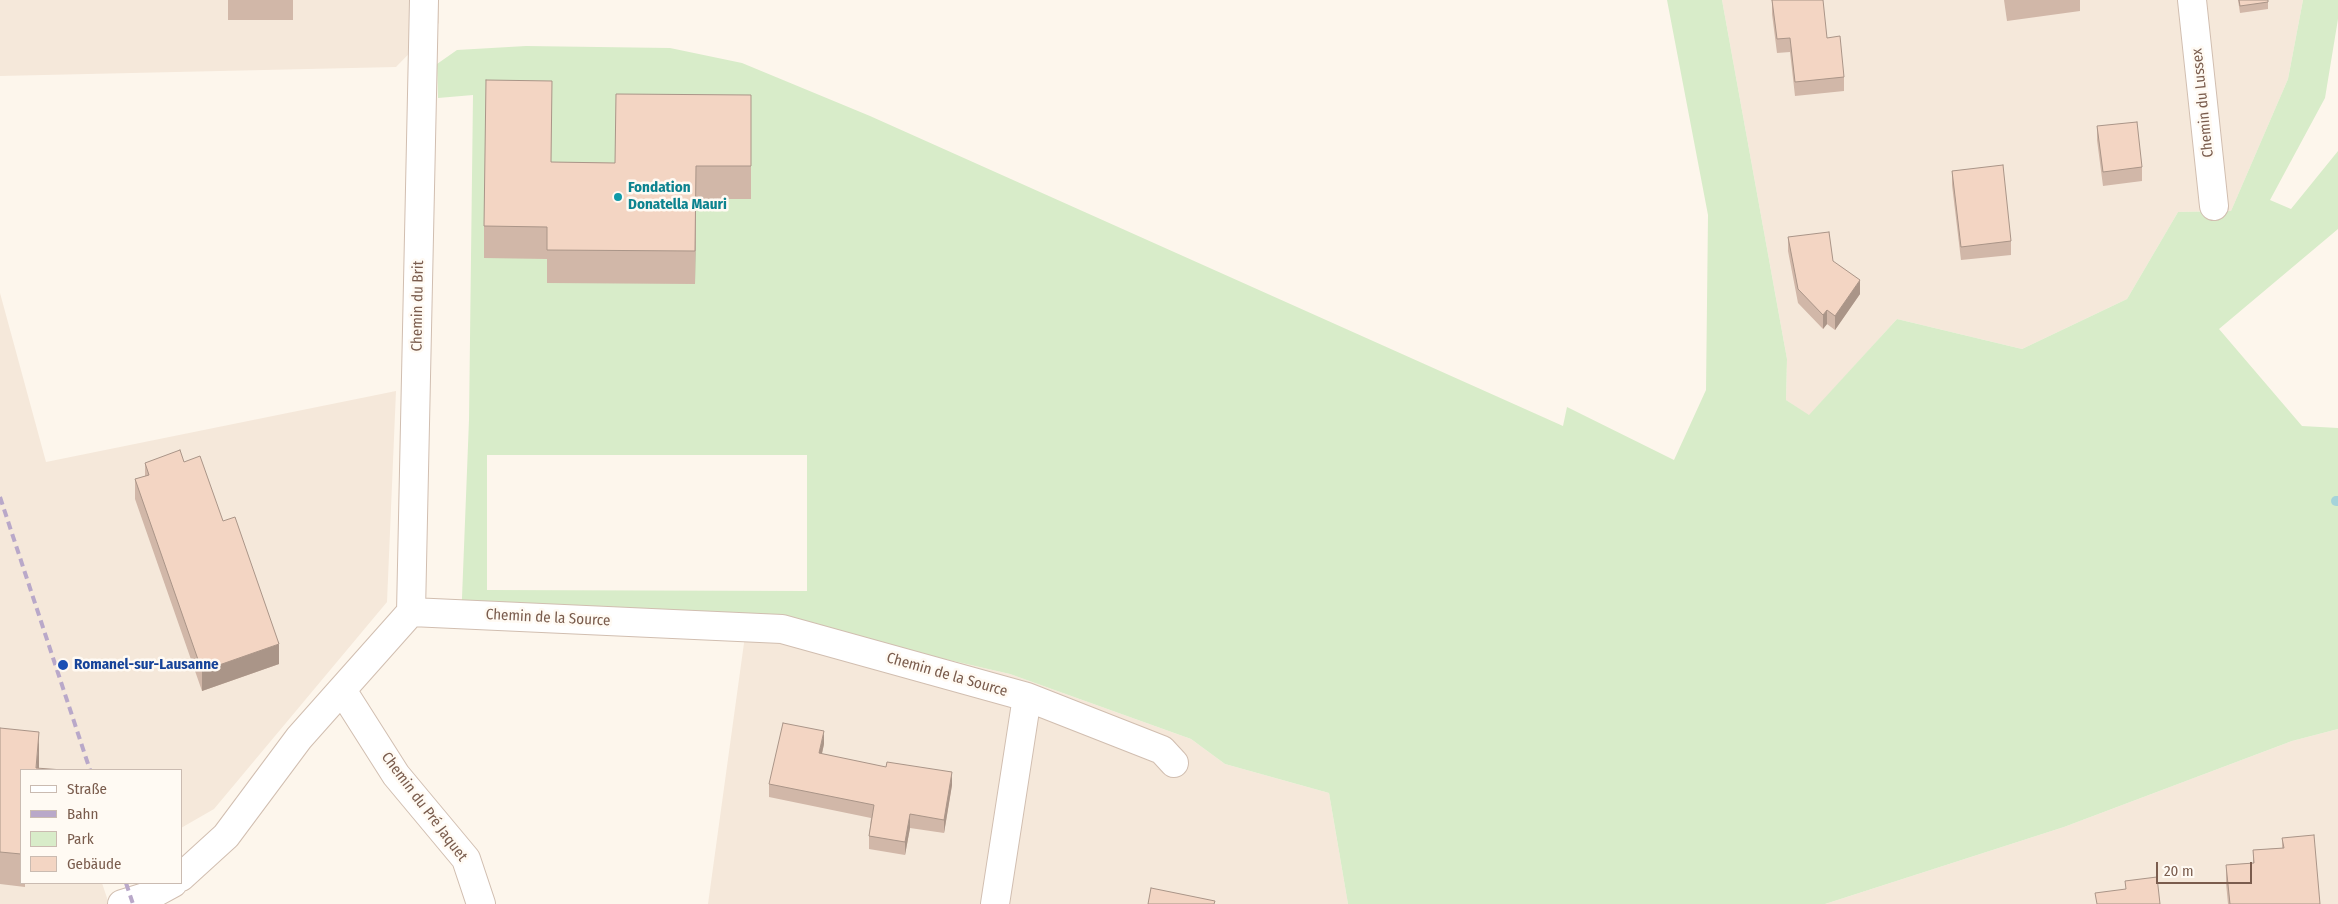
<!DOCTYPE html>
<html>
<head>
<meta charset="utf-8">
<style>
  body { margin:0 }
  #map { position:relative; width:2338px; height:904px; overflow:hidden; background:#fdf6ec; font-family:"Fira Sans Condensed",sans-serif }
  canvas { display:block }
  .legend { position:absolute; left:20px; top:769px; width:162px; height:115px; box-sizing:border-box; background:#fffaf3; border:1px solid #cabbb1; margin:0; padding:6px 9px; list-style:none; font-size:15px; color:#7a5c4d }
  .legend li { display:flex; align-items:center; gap:10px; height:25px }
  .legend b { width:25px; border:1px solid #cabbb1 }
  .scale { position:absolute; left:2156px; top:862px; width:96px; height:22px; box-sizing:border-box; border:2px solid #7a5c4d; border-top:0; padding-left:6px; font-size:15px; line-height:18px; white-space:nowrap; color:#7a5c4d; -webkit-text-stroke:4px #fffaf3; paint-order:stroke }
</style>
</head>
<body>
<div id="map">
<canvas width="2338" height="904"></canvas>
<ul class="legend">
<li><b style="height:6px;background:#fff"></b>Straße</li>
<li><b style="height:6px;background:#b9a8c9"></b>Bahn</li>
<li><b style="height:14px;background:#d8ecc9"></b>Park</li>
<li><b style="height:14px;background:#f3d5c3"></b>Gebäude</li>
</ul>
<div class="scale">20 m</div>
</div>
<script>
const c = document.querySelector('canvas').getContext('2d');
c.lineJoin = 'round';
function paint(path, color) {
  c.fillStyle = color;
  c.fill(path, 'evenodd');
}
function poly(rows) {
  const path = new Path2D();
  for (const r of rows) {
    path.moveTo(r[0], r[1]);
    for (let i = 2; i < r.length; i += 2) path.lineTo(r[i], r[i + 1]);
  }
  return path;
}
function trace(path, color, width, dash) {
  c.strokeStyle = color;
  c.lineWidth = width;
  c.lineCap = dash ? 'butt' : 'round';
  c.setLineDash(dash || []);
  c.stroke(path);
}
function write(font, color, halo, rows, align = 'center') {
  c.font = font + ' "Fira Sans Condensed",sans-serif';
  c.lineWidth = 5;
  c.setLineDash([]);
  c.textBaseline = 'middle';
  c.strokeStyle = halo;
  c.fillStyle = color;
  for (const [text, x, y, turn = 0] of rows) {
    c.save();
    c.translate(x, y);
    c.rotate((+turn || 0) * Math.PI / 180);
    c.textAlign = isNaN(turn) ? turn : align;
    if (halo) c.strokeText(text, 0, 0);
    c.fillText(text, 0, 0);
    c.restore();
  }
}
paint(poly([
  [0,0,439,0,439,23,396,67,0,76],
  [1722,0,2303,0,2288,79,2231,211,2178,212,2127,299,2022,349,1897,319,1809,416,1786,400,1787,359],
  [0,293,46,462,396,391,387,602,214,809,181,828,181,770,21,770,21,883,102,883,109,904,0,904],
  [748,614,1010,674,1191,739,1225,764,1329,793,1348,904,708,904],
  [2338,729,2338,904,1825,904,2064,827,2292,741]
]), '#f5e8da');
paint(poly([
  [1667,0,1722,0,1787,359,1786,400,1809,415,1897,319,2022,349,2127,299,2178,212,2231,211,2288,79,2303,0,2338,0,2338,19,2325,98,2270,200,2291,209,2338,151,2338,229,2219,329,2302,426,2338,428,2338,729,2292,741,2064,827,1825,904,1348,904,1329,793,1225,764,1191,739,1010,674,748,614,461,623,469,420,473,95,438,98,437,64,457,50,526,46,670,48,742,63,870,116,1563,426,1567,407,1674,460,1706,390,1708,215],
  [487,455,807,455,807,591,487,590]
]), '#d8ecc9');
trace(poly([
  [2336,501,2338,501]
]), '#a5d3da', 10);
const minor = poly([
  [2192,0,2214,206],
  [411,612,782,629,1027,697,1162,750,1174,763],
  [411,612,424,0],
  [342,690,396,775,466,859,481,904],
  [181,877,226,836,299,738,411,612],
  [122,904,151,895,173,883],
  [995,904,1027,697]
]);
trace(minor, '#d1beb0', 30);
trace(minor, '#fff', 28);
trace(poly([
  [0,497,90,770],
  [126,883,133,904]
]), '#b9a8c9', 4, [8, 5]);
paint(poly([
  [228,0,293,0,293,20,228,20],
  [1772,0,1827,38,1844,77,1844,91,1795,96,1790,52,1777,53,1772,14],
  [2004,0,2080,0,2080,11,2007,21],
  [2238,0,2268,0,2268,9,2240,13],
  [751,95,751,199,696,199,695,284,547,283,547,259,484,258,484,226,551,162,615,163],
  [2097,126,2142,167,2142,181,2103,186,2097,140],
  [1952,171,2011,241,2011,255,1961,260,1952,185],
  [1788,237,1833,261,1860,294,1835,330,1827,324,1823,329,1798,303,1788,251],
  [184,462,223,521,279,664,202,691,135,499,135,479,145,476,145,463],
  [0,728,39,764,21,770,21,883,25,883,25,887,0,884],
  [824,744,822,754,952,785,944,833,910,828,905,855,869,849,869,836,871,818,769,797,769,784],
  [2282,838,2320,904,2228,904,2226,883,2226,865,2253,863,2253,850,2282,848]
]), '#d1b7a8');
paint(poly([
  [696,166,696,199,695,284,695,251],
  [1860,280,1860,294,1835,330,1835,316],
  [1827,310,1827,324,1823,329,1823,315],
  [279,644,279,664,202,691,202,671],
  [824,731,824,744,819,766,819,753],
  [39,732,39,770,36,770],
  [952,772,952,785,944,833,944,820],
  [910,814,910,828,905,855,905,842]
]), '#aa9588');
const building = poly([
  [1772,0,1823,0,1827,38,1840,36,1844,77,1795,82,1790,38,1777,39,1772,0],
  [2239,0,2268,0,2268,2,2240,6,2239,0],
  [486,80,552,81,551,162,615,163,616,94,751,95,751,166,696,166,695,251,547,250,547,227,484,226,486,80],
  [2137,122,2142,167,2103,172,2097,126,2137,122],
  [2003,165,2011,241,1961,247,1952,171,2003,165],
  [1829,232,1833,261,1860,280,1835,316,1827,310,1823,315,1798,289,1788,237,1829,232],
  [180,450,184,462,200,456,223,521,235,517,279,644,202,671,135,479,149,475,145,463,180,450],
  [783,723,824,731,819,753,886,767,887,762,952,772,944,820,910,814,905,842,869,836,874,805,769,784,783,723],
  [0,728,39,732,36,768,63,770,21,770,21,854,0,852,0,728],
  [2314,835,2320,904,2230,904,2226,865,2254,863,2253,850,2284,848,2282,838,2314,835],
  [2157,877,2160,904,2097,904,2095,893,2126,889,2125,881,2157,877],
  [1151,888,1215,901,1214,904,1148,904,1151,888]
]);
paint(building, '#f3d5c3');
trace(building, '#aa9588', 1);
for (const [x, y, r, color] of [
  [618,197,5,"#0f9aa8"],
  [63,665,6,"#1a4fb4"]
]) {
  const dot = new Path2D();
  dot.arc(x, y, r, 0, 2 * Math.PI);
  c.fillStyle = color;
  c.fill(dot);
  trace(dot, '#fffaf3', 2);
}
write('15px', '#7a5c4d', '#fffaf3', [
  ["Chemin du Lussex",2203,103,-96],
  ["Chemin du Brit",418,306,-89],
  ["Chemin de la Source",548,618,3],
  ["Chemin de la Source",947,675,16],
  ["Chemin du Pré Jaquet",424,807,53]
]);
write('bold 15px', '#0d838f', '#fffaf3', [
  ["Fondation",628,188],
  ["Donatella Mauri",628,205]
], 'left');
write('bold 15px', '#164399', '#fffaf3', [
  ["Romanel-sur-Lausanne",74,665]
], 'left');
</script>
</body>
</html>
